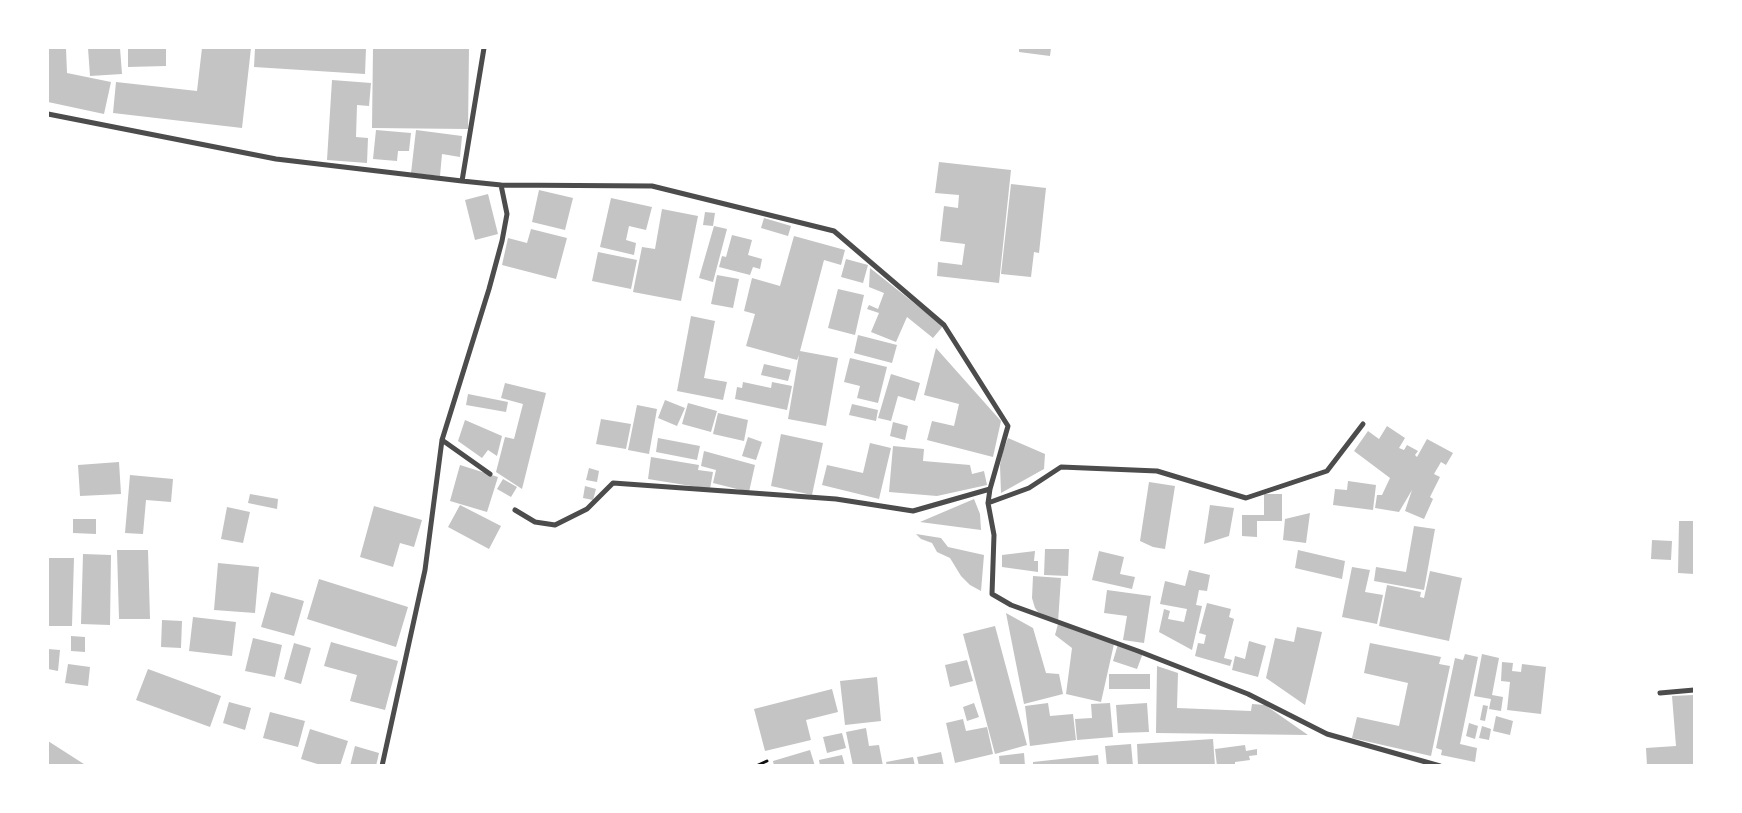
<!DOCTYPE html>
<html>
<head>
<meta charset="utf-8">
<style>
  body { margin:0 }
  #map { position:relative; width:1742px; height:813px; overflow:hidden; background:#fff; font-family:Rubik,sans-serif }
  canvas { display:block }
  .frame { position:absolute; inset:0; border:49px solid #fff; pointer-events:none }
</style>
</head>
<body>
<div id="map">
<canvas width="1742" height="813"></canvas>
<div class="frame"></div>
</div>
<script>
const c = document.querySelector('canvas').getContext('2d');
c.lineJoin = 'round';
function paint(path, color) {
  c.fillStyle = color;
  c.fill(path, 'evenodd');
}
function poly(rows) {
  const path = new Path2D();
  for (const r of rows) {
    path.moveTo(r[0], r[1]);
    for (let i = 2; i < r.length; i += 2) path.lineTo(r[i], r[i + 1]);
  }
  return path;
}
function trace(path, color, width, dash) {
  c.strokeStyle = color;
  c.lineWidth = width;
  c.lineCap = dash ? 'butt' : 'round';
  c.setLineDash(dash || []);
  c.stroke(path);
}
paint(poly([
  [48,48,66,48,67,73,111,82,104,114,48,102],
  [88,48,120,48,122,74,90,76],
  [128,48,166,48,166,66,128,67],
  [202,48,251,48,242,128,113,113,116,82,197,91],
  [255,48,366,48,365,74,254,67],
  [373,48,469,48,468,129,372,128],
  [1019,48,1051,48,1050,56,1019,52],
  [332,80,371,83,369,106,357,105,356,137,368,138,367,163,327,160],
  [376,130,411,133,409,151,398,151,397,161,373,159],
  [416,130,462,136,460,157,442,154,440,176,411,173],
  [939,162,1011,170,999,283,937,276,938,262,962,265,965,244,940,241,944,206,958,208,959,195,935,193],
  [1011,184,1046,188,1039,253,1034,252,1031,277,1001,274],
  [539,190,573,198,565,230,532,222],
  [488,194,498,234,475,240,465,200],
  [611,198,652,207,646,230,629,226,626,240,636,243,634,255,600,247],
  [662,209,698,216,681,301,633,292,642,247,655,249],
  [705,212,715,213,713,226,703,225],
  [764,218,791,226,788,236,761,228],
  [714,226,727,229,713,282,699,278],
  [531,229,567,238,556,279,502,265,508,238,527,243],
  [732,235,752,240,748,255,762,259,760,269,753,267,750,275,719,267,722,256,726,257],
  [794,236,845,250,841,265,824,260,800,351,838,358,826,426,788,419,799,355,797,360,746,346,755,314,744,311,752,278,780,286],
  [598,252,637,260,631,289,592,281],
  [846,259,868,265,863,283,841,277],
  [870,268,943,326,933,338,907,317,896,342,871,332,879,313,867,309,869,305,878,309,884,293,869,287],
  [717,275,739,279,733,308,711,304],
  [838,289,864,295,855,335,828,328],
  [691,316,715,321,704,378,727,382,723,400,677,391],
  [858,335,897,345,892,363,854,353],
  [936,348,1001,421,993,457,927,440,932,421,954,426,959,404,924,395],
  [850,358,887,367,878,403,857,398,860,386,844,382],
  [764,364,791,370,788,381,761,375],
  [891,374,920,383,915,401,898,396,891,421,878,418],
  [743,382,771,388,772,382,792,386,787,410,735,399,737,387,742,388],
  [505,383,546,393,522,489,496,472,505,437,514,439,523,404,501,398],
  [468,394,508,402,506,412,466,405],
  [665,400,685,408,677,426,658,418],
  [688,403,717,411,711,432,682,424],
  [852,404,878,410,876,421,849,415],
  [637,405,657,409,649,454,628,450],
  [718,413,748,420,744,441,713,434],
  [601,419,631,424,626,449,596,444],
  [465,420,502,436,497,456,488,450,482,458,458,441],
  [893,422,908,426,905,440,890,436],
  [1387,426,1405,438,1399,448,1404,450,1407,445,1418,451,1415,455,1417,457,1427,439,1453,453,1446,465,1441,462,1434,474,1440,477,1430,497,1433,499,1424,519,1405,511,1412,490,1399,512,1375,508,1377,495,1382,495,1390,478,1354,451,1368,431,1379,439],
  [781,434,823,443,812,495,771,486],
  [748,437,762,442,756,460,742,456],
  [658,438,700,446,697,460,656,452],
  [1008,438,1045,454,1044,469,1001,493,1000,465,1003,451],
  [870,443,891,448,879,499,822,485,827,465,863,473],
  [893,446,924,449,923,461,970,465,972,474,984,471,987,485,937,496,889,492],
  [704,451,755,465,749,492,713,483,716,470,701,466],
  [651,457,699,465,698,470,713,472,710,489,648,479],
  [119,462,121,494,80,496,78,465],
  [460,465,498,477,487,512,450,501],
  [589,468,599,471,597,482,586,480],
  [130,475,173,479,171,502,146,500,143,534,125,533],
  [503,479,517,487,511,497,497,489],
  [1348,481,1376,485,1373,510,1333,505,1335,489,1347,490],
  [1149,482,1175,486,1165,549,1153,547,1140,541],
  [585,486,596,489,593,500,583,498],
  [250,494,278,499,277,509,248,503],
  [1264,494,1282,494,1282,521,1257,521,1257,537,1242,536,1242,515,1264,515],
  [974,499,980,514,981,530,920,522],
  [460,505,501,526,489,549,448,527],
  [1210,505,1234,508,1229,536,1204,544],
  [374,506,422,520,414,547,400,543,393,567,360,557],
  [227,507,250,512,243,543,221,539],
  [1310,513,1306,543,1283,540,1285,519],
  [73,519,96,519,96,534,73,533],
  [1679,521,1694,521,1694,574,1678,573],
  [1414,526,1435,529,1424,590,1374,581,1376,567,1406,572],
  [916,534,941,538,948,547,984,555,981,591,970,585,961,576,950,558,937,552,932,543,921,539],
  [1652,540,1672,541,1671,560,1651,559],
  [1045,549,1069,549,1068,576,1044,575],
  [117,550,148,550,150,619,119,619],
  [1298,550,1345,561,1342,579,1295,568],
  [1035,551,1034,561,1038,561,1038,572,1002,567,1002,555],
  [1099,551,1124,557,1120,574,1135,577,1132,589,1092,580],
  [83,554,111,555,110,625,81,624],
  [49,558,74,558,72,626,48,626],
  [218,563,259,567,255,613,214,610],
  [1352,567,1370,570,1365,592,1383,595,1377,624,1342,617],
  [1189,570,1210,575,1207,591,1199,590,1196,605,1202,606,1192,650,1159,632,1164,609,1170,611,1168,619,1184,622,1187,609,1160,604,1165,581,1185,586],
  [1430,571,1462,578,1449,641,1379,626,1387,585,1421,592,1420,597,1424,598],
  [1033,576,1061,578,1058,622,1038,612,1035,608,1032,598],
  [319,579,408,607,396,647,307,619],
  [1107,590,1151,596,1144,643,1123,640,1127,616,1104,613],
  [271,592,304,601,294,636,261,627],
  [1207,603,1231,609,1229,617,1234,619,1224,658,1232,660,1230,666,1195,656,1198,643,1204,644,1206,635,1199,633],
  [1006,613,1033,628,1046,673,1059,674,1063,694,1024,704],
  [193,617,236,622,232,656,189,651],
  [162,620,182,621,181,648,161,647],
  [1058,624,1114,644,1101,702,1066,694,1072,648,1055,635],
  [995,626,1027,745,995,754,963,634],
  [1297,627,1322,632,1305,705,1266,678,1275,638,1294,642],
  [71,636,85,637,85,652,71,651],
  [253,638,282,645,275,677,245,671],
  [1249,641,1266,646,1258,677,1232,670,1235,656,1245,659],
  [331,642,398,661,385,710,350,701,357,675,324,666],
  [294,643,311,648,301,684,284,679],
  [1370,643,1441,657,1439,664,1450,666,1431,756,1352,738,1357,717,1399,726,1408,683,1364,673],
  [1118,644,1143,653,1137,669,1113,661],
  [48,649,60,650,58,671,48,669],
  [1465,654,1478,657,1460,744,1477,748,1475,762,1441,755,1442,750,1436,748,1455,658,1463,660],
  [1482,654,1499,658,1492,695,1503,697,1501,711,1489,709,1491,699,1474,696],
  [967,660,973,681,950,687,945,665],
  [1502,662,1513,663,1512,671,1521,672,1522,664,1546,667,1541,714,1507,710,1510,682,1501,681],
  [68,664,90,667,88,686,65,683],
  [1157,666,1178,673,1177,708,1251,711,1252,704,1265,705,1308,735,1156,733],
  [148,669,221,696,210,727,136,700],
  [1109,674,1150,674,1150,689,1109,689],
  [877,677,881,721,845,725,840,681],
  [832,689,838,712,806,720,811,740,765,751,754,709],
  [1694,695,1694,766,1647,766,1646,748,1676,746,1672,696],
  [229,702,251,708,245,730,223,723],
  [974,703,979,717,967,721,963,707],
  [1048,703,1050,716,1073,714,1076,740,1030,746,1025,706],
  [1110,703,1113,737,1077,740,1075,719,1092,718,1091,704],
  [1147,703,1149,732,1118,733,1116,705],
  [1483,705,1488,706,1485,721,1480,720],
  [270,712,305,721,298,747,263,738],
  [1496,716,1513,721,1510,735,1493,731],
  [963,719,966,731,987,727,993,754,955,763,946,723],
  [1469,723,1478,726,1475,739,1466,736],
  [1482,726,1491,729,1489,740,1479,738],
  [866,728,869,746,879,745,883,766,853,766,846,732],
  [310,729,348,741,340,766,324,766,301,759],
  [842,733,846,748,827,753,823,737],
  [1213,739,1215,766,1138,766,1137,744],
  [48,741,87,766,48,766],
  [1131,744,1133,766,1107,766,1105,746],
  [1245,745,1246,751,1257,749,1257,755,1249,756,1250,760,1235,762,1235,766,1217,766,1215,749],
  [355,746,379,753,376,766,350,766],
  [810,750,815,766,774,766,773,761],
  [941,752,944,766,919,766,917,757],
  [1024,753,1025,766,1000,766,999,756],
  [842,755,845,766,820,766,819,760],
  [1098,755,1099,766,1033,766,1033,762],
  [913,757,915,766,887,766,886,762]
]), '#c4c4c4');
trace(poly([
  [756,766,767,761]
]), '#111', 3);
trace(poly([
  [48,114,276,159,462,181,501,185,652,186,834,231,944,325,1008,426,990,489,988,503,994,535,992,594,1011,605,1138,651,1248,694,1327,734,1440,766],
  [462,181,484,48],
  [442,440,490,474],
  [988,503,1029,488,1061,467,1157,471,1246,498,1327,471,1363,424],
  [515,510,535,522,555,525,587,509,613,483,836,499,913,511,990,489],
  [1660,693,1694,690],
  [382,766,425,570,442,440,489,289,502,241,507,214,501,185]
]), '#4c4c4c', 5);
</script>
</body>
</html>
